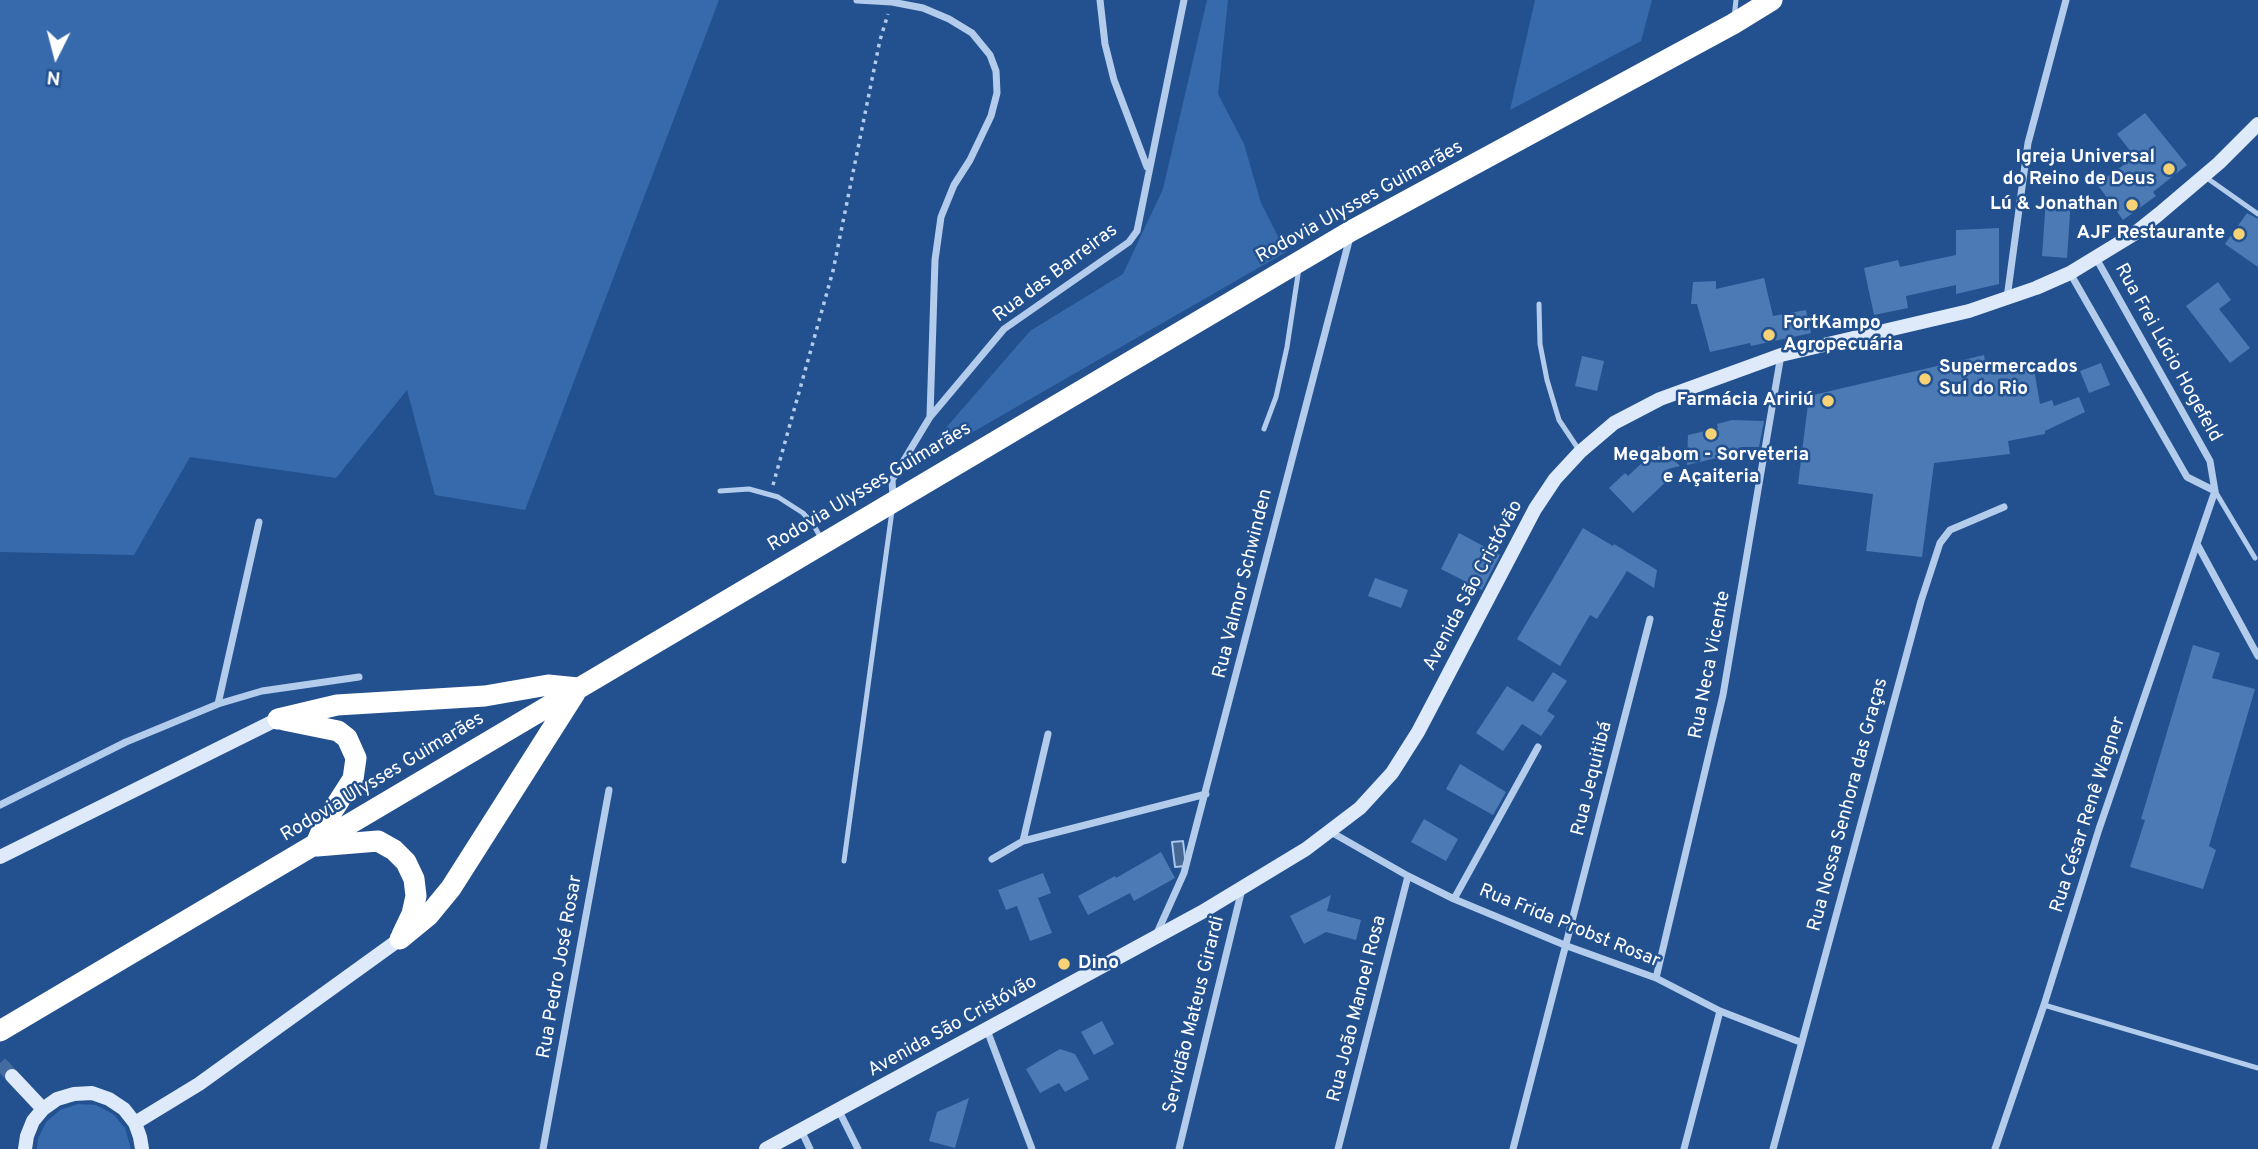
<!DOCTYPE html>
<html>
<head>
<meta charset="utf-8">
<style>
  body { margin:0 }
  #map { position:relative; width:2258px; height:1149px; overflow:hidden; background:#23518f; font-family:Overpass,sans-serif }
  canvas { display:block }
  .north { position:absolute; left:21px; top:21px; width:70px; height:70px; -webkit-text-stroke:5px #23518f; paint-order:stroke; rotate:186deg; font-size:19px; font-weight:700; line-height:28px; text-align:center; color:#fff }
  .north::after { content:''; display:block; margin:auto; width:24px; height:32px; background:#fff; clip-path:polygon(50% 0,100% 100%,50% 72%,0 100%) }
</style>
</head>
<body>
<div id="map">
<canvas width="2258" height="1149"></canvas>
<div class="north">N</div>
</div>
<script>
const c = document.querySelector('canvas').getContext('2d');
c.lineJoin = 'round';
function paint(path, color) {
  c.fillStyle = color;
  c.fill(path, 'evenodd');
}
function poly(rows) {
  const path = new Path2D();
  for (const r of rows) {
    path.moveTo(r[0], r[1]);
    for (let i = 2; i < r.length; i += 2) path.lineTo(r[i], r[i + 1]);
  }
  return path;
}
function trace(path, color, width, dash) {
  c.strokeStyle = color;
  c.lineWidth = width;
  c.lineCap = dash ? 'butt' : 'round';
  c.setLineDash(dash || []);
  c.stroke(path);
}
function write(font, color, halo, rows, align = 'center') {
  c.font = font + ' Overpass,sans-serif';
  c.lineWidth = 5;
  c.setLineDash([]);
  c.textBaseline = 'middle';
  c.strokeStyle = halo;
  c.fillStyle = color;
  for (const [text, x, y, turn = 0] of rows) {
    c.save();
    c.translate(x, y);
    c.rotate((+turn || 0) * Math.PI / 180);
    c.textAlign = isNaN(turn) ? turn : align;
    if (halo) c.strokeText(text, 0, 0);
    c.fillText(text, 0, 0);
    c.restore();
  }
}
paint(poly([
  [0,0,719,0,525,510,435,495,407,390,336,478,190,457,134,555,0,552],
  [1207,0,1228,0,1218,94,1244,144,1261,203,1286,252,912,467,1030,331,1123,274,1163,189],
  [1535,0,1652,0,1641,41,1510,110],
  [78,1104,96,1105,113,1114,125,1128,131,1149,37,1149,38,1139,46,1122,60,1110]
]), '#376aac');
const water = poly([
  [1183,841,1186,866,1175,867,1172,842,1183,841]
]);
paint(water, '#476793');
trace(water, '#a7c6ed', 2);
paint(poly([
  [2145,113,2187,165,2153,192,2156,196,2123,220,2097,184,2135,157,2117,134],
  [2046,198,2071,200,2067,258,2042,256],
  [2247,213,2258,219,2258,267,2225,244],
  [1999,228,1999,284,1956,294,1956,285,1906,296,1908,308,1874,315,1864,268,1898,260,1900,267,1956,255,1956,230],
  [1764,278,1773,316,1806,310,1811,333,1751,346,1750,343,1710,352,1697,304,1691,304,1693,282,1716,281,1716,289],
  [2218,282,2231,300,2219,309,2250,348,2230,363,2186,306],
  [1984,355,1987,371,2033,363,2040,404,2052,400,2054,406,2079,397,2085,412,2045,431,2045,434,2008,441,2010,454,1934,463,1922,557,1866,551,1873,494,1798,484,1809,396],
  [1582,356,1604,361,1597,391,1575,386],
  [2101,363,2110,385,2089,393,2080,371],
  [1732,420,1764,421,1759,447,1741,447,1742,452,1687,465,1688,435,1718,428,1717,424],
  [1660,446,1680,466,1668,469,1673,475,1633,513,1609,488,1625,473,1628,476],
  [1583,528,1613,546,1614,544,1657,570,1654,588,1627,571,1597,619,1590,615,1560,666,1517,639],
  [1459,533,1500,555,1482,590,1441,569],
  [1375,578,1408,590,1401,608,1368,596],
  [2193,645,2220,653,2212,678,2255,689,2209,846,2216,850,2203,889,2130,867,2145,820,2141,819],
  [1553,672,1567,681,1547,711,1555,716,1541,736,1522,724,1503,751,1476,733,1507,686,1533,702],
  [1460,764,1506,792,1493,815,1446,789],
  [1424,819,1458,839,1446,861,1411,842],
  [1161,852,1175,878,1134,901,1130,893,1088,915,1078,896,1115,876,1116,878],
  [1043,873,1051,893,1038,898,1052,933,1030,941,1017,906,1006,910,998,890],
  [1331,895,1327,911,1361,920,1356,940,1326,932,1304,944,1290,916],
  [1102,1021,1114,1044,1094,1055,1081,1032],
  [1060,1049,1075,1054,1089,1079,1065,1092,1059,1083,1040,1093,1026,1069],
  [969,1098,955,1148,929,1141,937,1112]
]), '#4b7ab5');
trace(poly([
  [0,1063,12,1076]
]), '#446ba0', 14, [14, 7]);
trace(poly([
  [773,485,833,271,880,40,888,14]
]), '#b3ccec', 3.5, [3.5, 5]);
trace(poly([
  [1734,18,1736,0],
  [2204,176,2258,214],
  [1539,304,1540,344,1547,380,1559,420,1579,450],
  [1264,429,1276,397,1287,347,1299,268],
  [720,491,749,489,778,497,803,513,813,524,822,540],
  [2215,491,2255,558],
  [844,861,892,511],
  [2044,1005,2258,1068]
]), '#b3ccec', 5);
trace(poly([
  [857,0,892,2,923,8,949,19,972,33,990,55,996,71,997,93,991,116,970,160,954,185,941,217,935,260,930,416],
  [1100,0,1105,44,1114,80,1147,167],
  [2096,258,2210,461,2215,491],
  [2070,273,2187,477,2215,491],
  [2007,298,2028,143,2066,0],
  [893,497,892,480,930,417,1004,329,1129,242,1137,231,1184,0],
  [2197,544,2258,656],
  [218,704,259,522],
  [0,805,126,742,218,704,262,691,359,677],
  [1331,832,1408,876,1454,899,1567,946,1656,978,1720,1011,1800,1042],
  [1023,841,1048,734],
  [992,859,1023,841,1206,794],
  [1454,899,1538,747],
  [1157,933,1184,873,1350,237],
  [1656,978,1723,695,1781,355],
  [987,1030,1032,1149],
  [839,1111,858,1149],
  [801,1130,810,1149],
  [543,1149,609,790],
  [1179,1149,1242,889],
  [1338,1149,1408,876],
  [1513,1149,1650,619],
  [1684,1149,1720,1011],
  [1773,1149,1921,601,1940,543,1950,530,2004,507],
  [1995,1149,2044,1005,2099,829,2215,491]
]), '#b3ccec', 7);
trace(poly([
  [0,857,278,719],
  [12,1076,43,1109],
  [135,1123,199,1084,400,939],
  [25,1149,27,1136,33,1121,43,1109,57,1099,74,1094,92,1093,109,1099,124,1109,135,1123,140,1137,142,1149],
  [766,1149,1202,912,1306,849,1360,808,1392,773,1418,732,1535,509,1555,479,1580,452,1614,423,1660,399,1781,355,1969,311,2036,288,2070,273,2134,234,2159,214,2219,163,2258,124]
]), '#deeaf9', 14);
trace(poly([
  [278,719,337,705,485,696,548,685,578,688],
  [284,720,338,731,347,738,356,758,353,779,326,821,315,846],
  [317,846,378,841,394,850,406,862,414,879,416,896,412,914,402,935],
  [400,939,428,916,451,888,575,693],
  [0,1031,1351,231,1733,24,1772,0]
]), '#fff', 21);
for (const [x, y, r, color] of [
  [2169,169,7,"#f7d375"],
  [2132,205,7,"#f7d375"],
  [2239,234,7,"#f7d375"],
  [1769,335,7,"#f7d375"],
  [1925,379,7,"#f7d375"],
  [1828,401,7,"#f7d375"],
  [1711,434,7,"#f7d375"],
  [1064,964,7,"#f7d375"]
]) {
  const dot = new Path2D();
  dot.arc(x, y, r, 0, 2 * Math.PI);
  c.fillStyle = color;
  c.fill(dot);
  trace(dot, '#23518f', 2.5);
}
write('bold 19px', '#fff', '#23518f', [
  ["Igreja Universal",2155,158],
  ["do Reino de Deus",2155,180],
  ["Lú & Jonathan",2118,205],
  ["AJF Restaurante",2225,234],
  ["FortKampo",1783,324,"left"],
  ["Agropecuária",1783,346,"left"],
  ["Supermercados",1939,368,"left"],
  ["Sul do Rio",1939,390,"left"],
  ["Farmácia Aririú",1814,401],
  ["Megabom - Sorveteria",1711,456,"center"],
  ["e Açaiteria",1711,478,"center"],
  ["Dino",1078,964,"left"]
], 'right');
write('19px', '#fff', '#23518f', [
  ["Rodovia Ulysses Guimarães",1360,203,-29],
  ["Rua das Barreiras",1056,274,-37],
  ["Rua Frei Lúcio Hogefeld",2167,353,61],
  ["Rodovia Ulysses Guimarães",870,488,-31],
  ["Rua Valmor Schwinden",1244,584,-76],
  ["Avenida São Cristóvão",1474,586,-62],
  ["Rua Neca Vicente",1711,665,-79],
  ["Rodovia Ulysses Guimarães",383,778,-31],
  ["Rua Jequitibá",1593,779,-76],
  ["Rua Nossa Senhora das Graças",1849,805,-75],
  ["Rua César Renê Wagner",2089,815,-72],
  ["Rua Frida Probst Rosar",1569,927,22],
  ["Rua Pedro José Rosar",561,967,-80],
  ["Rua João Manoel Rosa",1358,1009,-76],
  ["Servidão Mateus Girardi",1195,1015,-76],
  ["Avenida São Cristóvão",953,1027,-29]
]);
</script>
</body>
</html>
